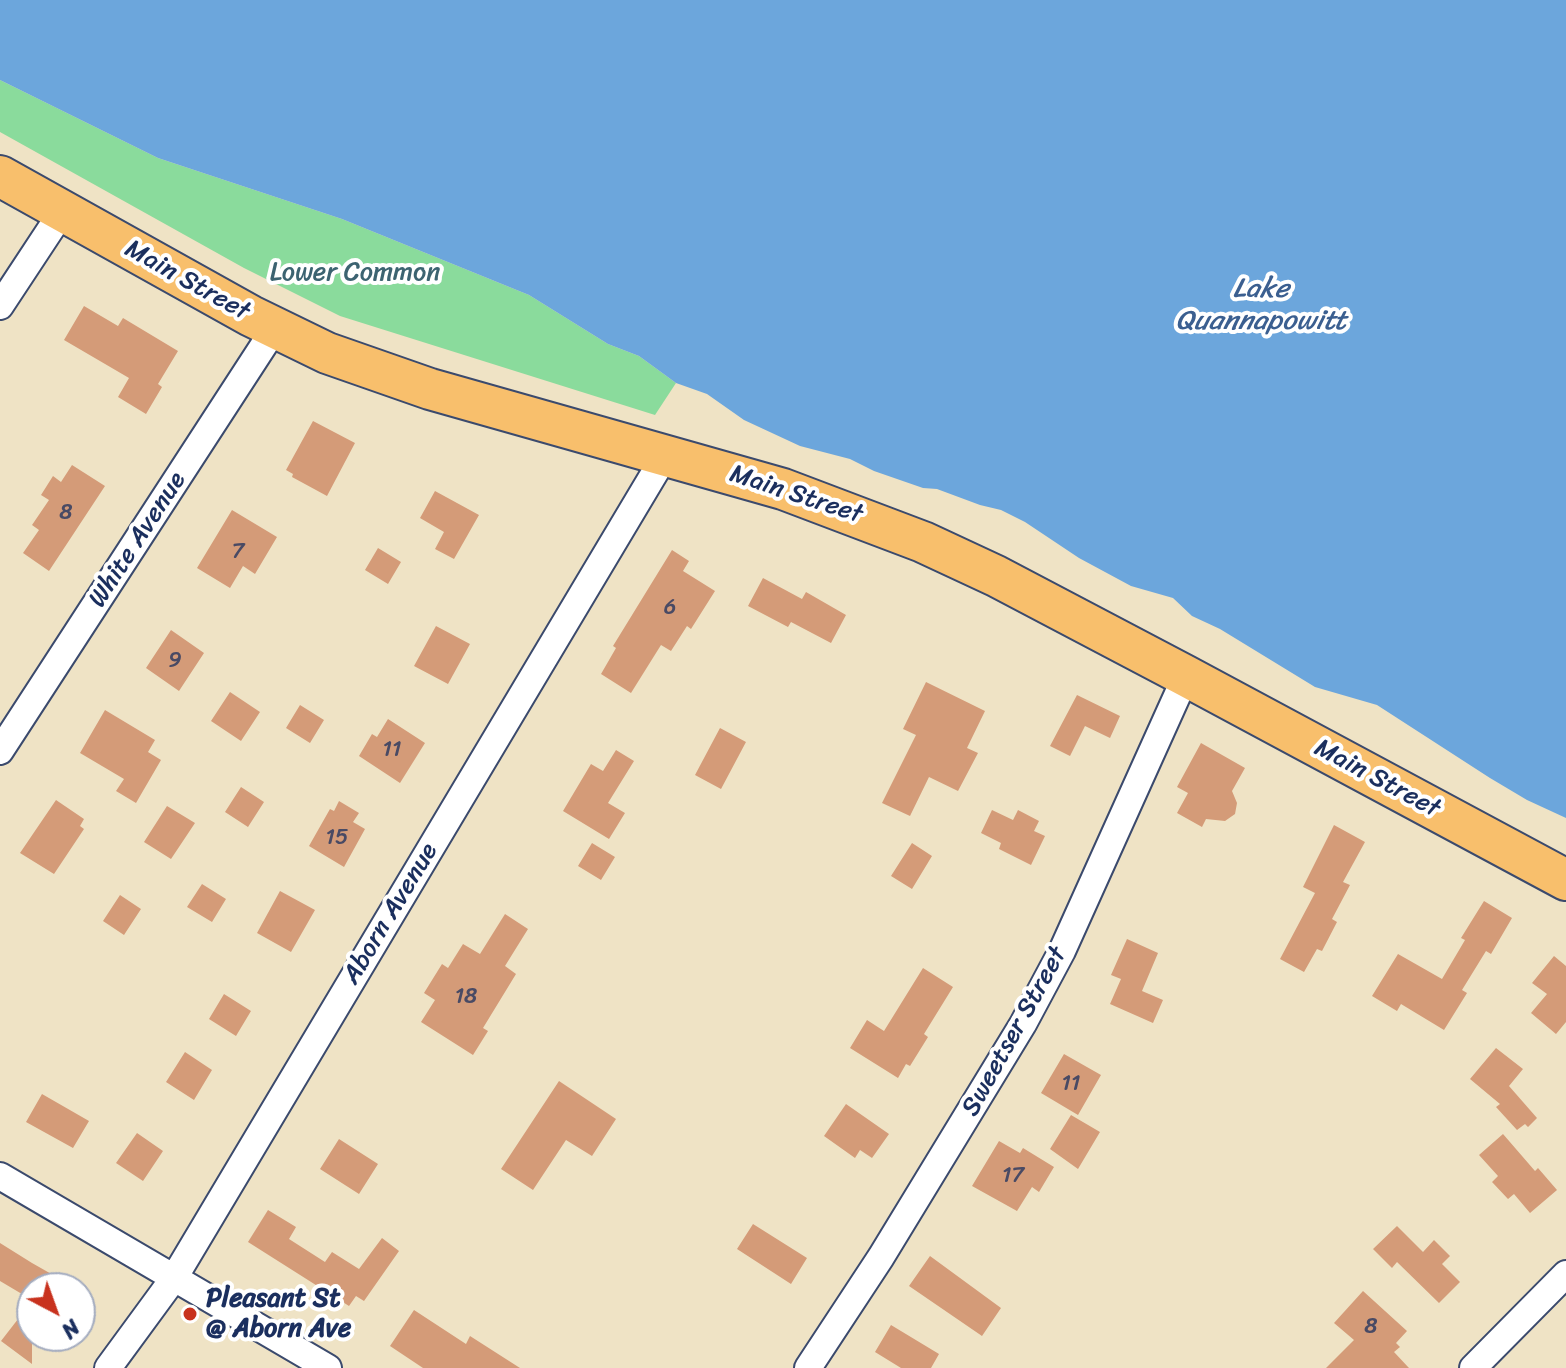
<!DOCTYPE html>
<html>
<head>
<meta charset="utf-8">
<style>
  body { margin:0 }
  #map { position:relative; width:1566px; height:1368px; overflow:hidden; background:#efe3c5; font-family:Sriracha,sans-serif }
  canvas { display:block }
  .north { position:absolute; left:16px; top:1272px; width:80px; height:80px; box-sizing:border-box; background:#fff; border:2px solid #a4acbf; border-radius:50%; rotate:139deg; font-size:22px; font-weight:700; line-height:32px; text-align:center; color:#1b2f5e }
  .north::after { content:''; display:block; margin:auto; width:28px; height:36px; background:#c8321e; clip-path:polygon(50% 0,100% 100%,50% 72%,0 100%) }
</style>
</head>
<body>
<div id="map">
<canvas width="1566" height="1368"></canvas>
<div class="north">N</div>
</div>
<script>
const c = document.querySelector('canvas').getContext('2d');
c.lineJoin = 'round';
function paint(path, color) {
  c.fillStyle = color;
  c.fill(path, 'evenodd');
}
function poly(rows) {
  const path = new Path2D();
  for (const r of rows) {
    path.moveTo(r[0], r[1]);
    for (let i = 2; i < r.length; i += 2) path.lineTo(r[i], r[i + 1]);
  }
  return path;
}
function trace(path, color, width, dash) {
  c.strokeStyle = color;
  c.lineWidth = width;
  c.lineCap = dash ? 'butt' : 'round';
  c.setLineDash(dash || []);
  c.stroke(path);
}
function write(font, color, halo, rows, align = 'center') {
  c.font = font + ' Sriracha,sans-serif';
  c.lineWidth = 8;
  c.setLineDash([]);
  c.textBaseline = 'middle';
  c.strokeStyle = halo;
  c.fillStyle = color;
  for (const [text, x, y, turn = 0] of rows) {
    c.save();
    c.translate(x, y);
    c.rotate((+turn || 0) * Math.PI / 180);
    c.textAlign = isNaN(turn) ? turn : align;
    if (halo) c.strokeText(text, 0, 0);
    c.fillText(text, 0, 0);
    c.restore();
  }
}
paint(poly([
  [0,80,158,158,342,219,529,295,608,344,639,356,676,383,655,415,340,316,244,268,0,132]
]), '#8adb9c');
paint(poly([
  [0,0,1566,0,1566,818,1527,800,1490,778,1377,705,1315,687,1220,629,1192,616,1173,598,1131,586,1079,558,1025,522,1001,510,980,505,937,489,923,488,874,471,850,459,800,446,744,420,707,394,676,383,639,356,608,344,529,295,342,219,158,158,0,80]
]), '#6ca6dc');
paint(poly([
  [84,306,118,326,123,318,178,351,158,384,162,387,146,414,118,397,129,378,64,340],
  [313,421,355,443,327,496,292,477,293,474,286,470],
  [72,465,105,486,49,571,23,553,39,530,32,525,49,500,41,495,53,476,61,482],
  [435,491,479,515,454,559,435,549,444,532,420,518],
  [232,510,277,537,255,574,243,566,230,588,197,568],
  [378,548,401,562,388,584,365,570],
  [672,550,689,561,683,571,715,591,691,629,687,626,671,651,661,645,631,693,601,674,616,648,613,646],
  [763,578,802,599,806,592,846,615,831,643,791,622,788,627,748,606],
  [436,626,470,644,448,684,414,666],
  [171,630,204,653,179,691,146,668],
  [926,682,985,711,967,748,978,753,958,791,929,777,910,816,882,803,916,735,903,729],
  [230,692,260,712,241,741,211,721],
  [1077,695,1120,716,1110,738,1085,726,1070,756,1050,746],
  [300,705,324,720,310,743,286,728],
  [105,710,155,740,148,752,161,760,136,803,116,791,124,779,80,753],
  [388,719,425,743,400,783,359,756,372,734,377,737],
  [720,728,746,742,721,789,695,775],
  [1201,743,1245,768,1232,791,1237,803,1235,814,1225,821,1206,819,1202,827,1177,813,1188,793,1177,787],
  [616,750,634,761,608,803,625,813,609,839,563,811,591,764,603,771],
  [241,787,264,802,248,827,225,812],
  [56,800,84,819,80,826,84,829,54,874,20,853],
  [339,801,359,813,353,822,365,829,344,867,309,846,330,809,334,811],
  [167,806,195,823,171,859,144,842],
  [992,810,1013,820,1018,810,1039,821,1034,831,1045,836,1031,865,999,849,1001,843,981,833],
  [1334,825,1365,842,1343,882,1350,885,1332,919,1337,922,1322,951,1317,949,1304,972,1280,959,1315,893,1303,887],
  [592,843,615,857,601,880,578,866],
  [912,843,932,856,912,889,891,876],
  [202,884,226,899,212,922,187,907],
  [280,891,315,910,291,952,257,933],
  [120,895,141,909,124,935,103,921],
  [1484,901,1512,918,1491,954,1486,951,1462,990,1467,993,1444,1030,1401,1004,1397,1011,1372,996,1398,954,1442,979,1465,940,1461,938],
  [505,914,528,929,505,966,516,974,483,1028,488,1031,473,1055,421,1022,435,1000,424,993,442,964,448,968,463,944,480,954],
  [1127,939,1158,953,1142,991,1163,1000,1153,1023,1110,1004,1121,979,1111,975],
  [1554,956,1566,966,1566,1022,1556,1034,1531,1013,1547,994,1532,983],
  [923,968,953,987,924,1034,928,1037,910,1066,906,1064,898,1078,850,1048,867,1020,884,1031],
  [224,994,251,1011,236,1036,209,1019],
  [1496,1048,1523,1069,1509,1086,1537,1118,1528,1127,1525,1124,1517,1130,1496,1107,1500,1104,1470,1079],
  [185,1052,212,1070,194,1100,166,1082],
  [1064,1054,1101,1075,1078,1115,1041,1093],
  [559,1081,616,1119,592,1156,566,1140,533,1190,501,1169],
  [42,1094,89,1121,73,1148,26,1122],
  [846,1104,889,1134,872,1158,860,1150,855,1158,824,1136],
  [1071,1115,1100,1132,1078,1169,1050,1149],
  [137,1133,163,1151,143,1181,116,1163],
  [1503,1134,1535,1171,1538,1168,1557,1190,1530,1213,1514,1194,1508,1199,1492,1182,1498,1176,1479,1155],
  [339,1139,378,1164,359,1194,320,1169],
  [999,1141,1020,1153,1023,1148,1054,1167,1039,1192,1032,1187,1017,1211,972,1186],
  [268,1210,296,1227,289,1239,325,1262,332,1252,359,1269,382,1238,399,1251,364,1301,356,1296,349,1306,248,1242],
  [753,1224,807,1258,791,1284,737,1249],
  [1397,1226,1423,1252,1434,1240,1450,1256,1442,1264,1460,1282,1439,1303,1397,1262,1392,1268,1373,1249],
  [0,1243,32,1263,76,1288,32,1288,32,1300,0,1281],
  [930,1256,1001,1308,982,1336,909,1286],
  [1363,1291,1407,1331,1396,1343,1400,1347,1394,1352,1409,1368,1326,1368,1354,1340,1334,1323],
  [32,1301,32,1364,1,1341],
  [414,1310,466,1344,470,1336,520,1368,423,1368,390,1346],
  [891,1325,939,1354,931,1368,901,1368,875,1352]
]), '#d49b78');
const minor = poly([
  [0,306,62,212],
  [0,751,275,328],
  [0,1176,328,1368],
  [108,1368,174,1278,666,454],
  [808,1368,881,1257,1023,1024,1062,951,1186,676],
  [1473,1368,1566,1274]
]);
const primary = poly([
  [0,176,251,316,327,353,430,389,783,489,923,542,996,576,1186,676,1566,880]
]);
trace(minor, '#3b4a6d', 30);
trace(primary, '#3b4a6d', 44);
trace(minor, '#fff', 26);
trace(primary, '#f8bf6c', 40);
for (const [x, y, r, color] of [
  [190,1314,8,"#c8321e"]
]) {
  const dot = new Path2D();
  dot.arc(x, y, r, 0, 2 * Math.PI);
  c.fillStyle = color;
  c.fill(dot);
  trace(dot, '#fff', 3);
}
write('22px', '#494a64', null, [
  ["8",66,513],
  ["7",238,552],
  ["6",670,608],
  ["9",175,661],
  ["11",392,750],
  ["15",337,838],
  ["18",466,997],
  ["11",1071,1084],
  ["17",1013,1176],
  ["8",1371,1327]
]);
write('26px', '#3c6371', '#fff', [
  ["Lower Common",355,273]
]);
write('26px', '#1b2f5e', '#fff', [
  ["Main Street",187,281,29],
  ["Main Street",796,495,18],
  ["White Avenue",138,540,-57],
  ["Main Street",1377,779,28],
  ["Aborn Avenue",391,914,-59],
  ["Sweetser Street",1015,1032,-61]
]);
write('bold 26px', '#1b2f5e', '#fff', [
  ["Pleasant St",206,1299],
  ["@ Aborn Ave",206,1329]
], 'left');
write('italic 28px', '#3b5f90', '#fff', [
  ["Lake",1261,290],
  ["Quannapowitt",1261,322]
]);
</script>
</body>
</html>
